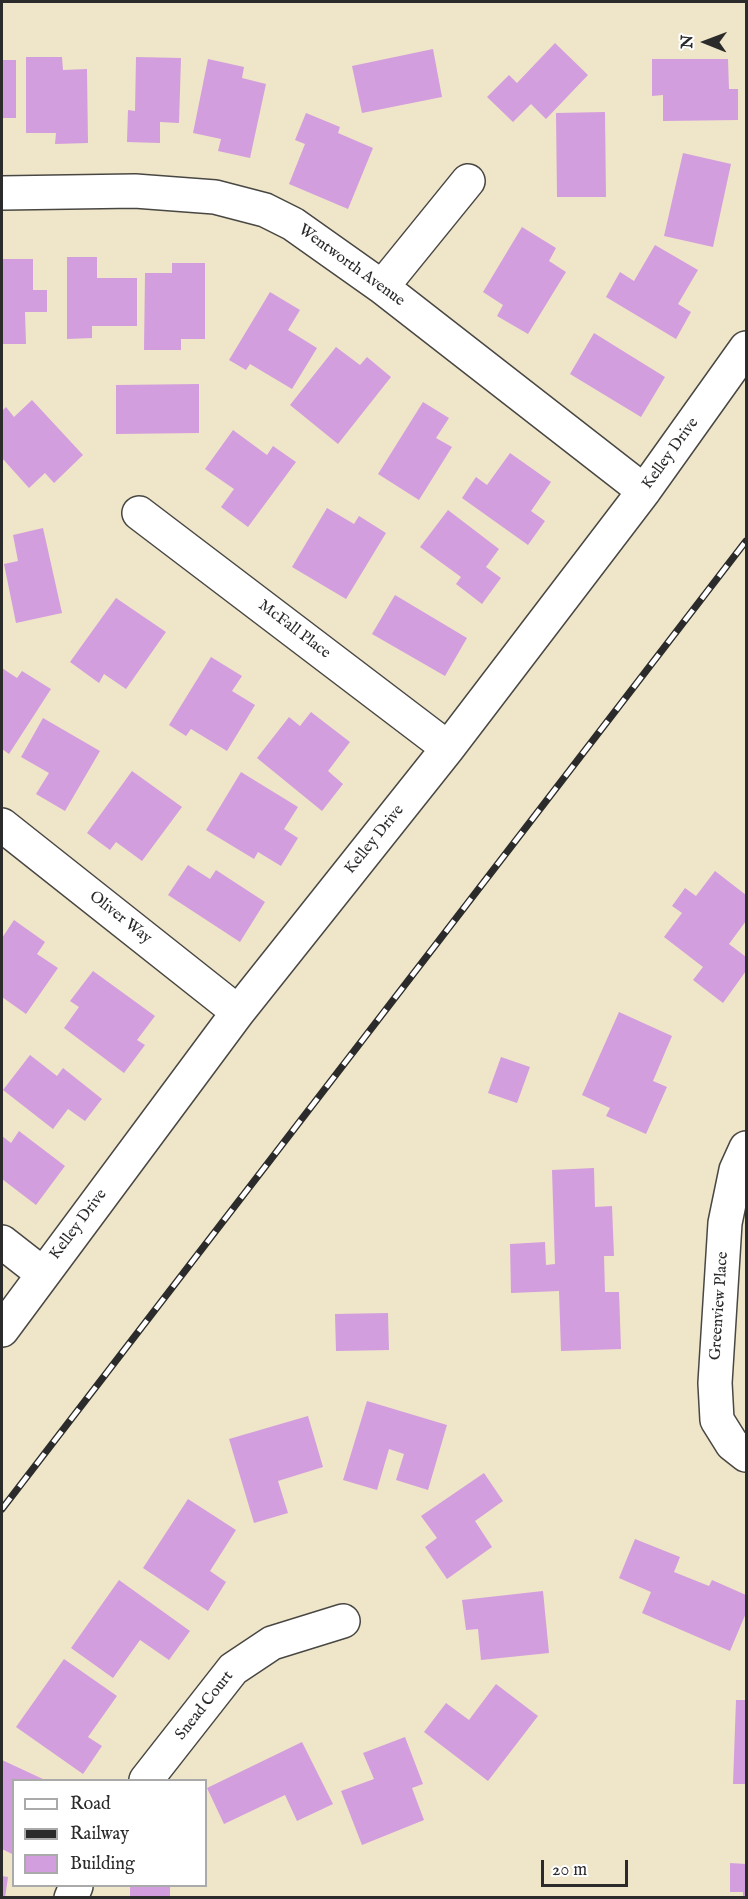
<!DOCTYPE html>
<html>
<head>
<meta charset="utf-8">
<style>
  body { margin:0 }
  #map { position:relative; width:748px; height:1899px; overflow:hidden; background:#efe5c9; font-family:"IM FELL English",serif }
  canvas { display:block }
  .frame { position:absolute; inset:0; border:3px solid #2b2b2b; pointer-events:none }
  .legend { position:absolute; left:12px; top:1779px; width:195px; height:108px; box-sizing:border-box; background:#fff; border:2px solid #aaa; margin:0; padding:8px 10px; list-style:none; font-size:18px; color:#2b2b2b }
  .legend li { display:flex; align-items:center; gap:12px; height:30px }
  .legend b { width:30px; border:2px solid #aaa }
  .north { position:absolute; left:676px; top:12px; width:60px; height:60px; -webkit-text-stroke:4px #fff; paint-order:stroke; rotate:271deg; font-size:16px; font-weight:700; line-height:24px; text-align:center; color:#2b2b2b }
  .north::after { content:''; display:block; margin:auto; width:21px; height:27px; background:#2b2b2b; clip-path:polygon(50% 0,100% 100%,50% 72%,0 100%) }
  .scale { position:absolute; left:541px; top:1860px; width:87px; height:27px; box-sizing:border-box; border:3px solid #2b2b2b; border-top:0; padding-left:8px; font-size:18px; line-height:21px; white-space:nowrap; color:#2b2b2b; -webkit-text-stroke:4px #fff; paint-order:stroke }
</style>
</head>
<body>
<div id="map">
<canvas width="748" height="1899"></canvas>
<div class="frame"></div>
<ul class="legend">
<li><b style="height:8px;background:#fff"></b>Road</li>
<li><b style="height:8px;background:#2b2b2b"></b>Railway</li>
<li><b style="height:16px;background:#d39edd"></b>Building</li>
</ul>
<div class="north">N</div>
<div class="scale">20 m</div>
</div>
<script>
const c = document.querySelector('canvas').getContext('2d');
c.lineJoin = 'round';
function paint(path, color) {
  c.fillStyle = color;
  c.fill(path, 'evenodd');
}
function poly(rows) {
  const path = new Path2D();
  for (const r of rows) {
    path.moveTo(r[0], r[1]);
    for (let i = 2; i < r.length; i += 2) path.lineTo(r[i], r[i + 1]);
  }
  return path;
}
function trace(path, color, width, dash) {
  c.strokeStyle = color;
  c.lineWidth = width;
  c.lineCap = dash ? 'butt' : 'round';
  c.setLineDash(dash || []);
  c.stroke(path);
}
function write(font, color, halo, rows, align = 'center') {
  c.font = font + ' "IM FELL English",serif';
  c.lineWidth = 4.5;
  c.setLineDash([]);
  c.textBaseline = 'middle';
  c.strokeStyle = halo;
  c.fillStyle = color;
  for (const [text, x, y, turn = 0] of rows) {
    c.save();
    c.translate(x, y);
    c.rotate((+turn || 0) * Math.PI / 180);
    c.textAlign = isNaN(turn) ? turn : align;
    if (halo) c.strokeText(text, 0, 0);
    c.fillText(text, 0, 0);
    c.restore();
  }
}
paint(poly([
  [555,43,588,75,546,119,531,104,513,122,487,97,509,75,517,83],
  [433,49,442,97,362,113,352,66],
  [26,57,62,57,63,70,87,69,88,143,55,144,56,133,26,133],
  [136,57,181,58,179,123,160,122,160,143,127,142,128,110,135,111],
  [208,59,244,67,242,78,266,84,250,158,218,151,221,139,193,133],
  [652,59,728,59,729,89,738,89,738,120,663,121,663,95,652,96],
  [2,60,16,60,16,118,2,118],
  [605,112,606,197,557,197,556,113],
  [306,113,340,127,338,133,373,148,348,209,289,184,305,144,295,140],
  [683,153,731,164,713,247,664,236],
  [522,227,556,248,549,261,566,272,528,334,497,316,503,305,483,292],
  [655,245,698,270,678,304,691,312,676,339,606,297,620,272,634,281],
  [67,257,97,257,97,278,137,278,137,326,92,326,92,338,67,339],
  [2,259,33,259,33,290,47,290,47,312,25,312,26,344,2,344],
  [172,263,205,263,205,339,181,339,181,350,144,350,145,273,172,273],
  [270,292,300,310,288,330,317,348,292,389,250,364,246,370,229,360],
  [594,333,665,377,641,417,570,374],
  [336,347,360,365,367,357,391,377,338,444,290,405],
  [199,384,199,433,116,434,116,385],
  [32,400,83,455,54,483,45,473,29,488,2,458,2,411,6,407,14,417],
  [423,402,449,418,436,438,452,447,419,500,378,474],
  [233,430,267,455,273,446,296,462,248,527,221,507,234,489,205,469],
  [510,453,551,482,531,511,545,521,528,545,462,498,476,477,487,485],
  [327,508,354,524,359,516,386,533,346,599,292,567],
  [448,510,499,549,486,567,501,578,482,604,456,584,461,577,420,547],
  [43,528,62,613,16,623,4,564,18,561,13,535],
  [395,595,467,638,445,676,372,634],
  [116,598,166,632,126,689,104,674,99,683,70,662],
  [211,657,242,676,232,691,255,705,227,751,191,729,186,736,169,725],
  [2,668,17,678,22,671,51,689,9,754,2,749],
  [311,712,350,742,328,771,343,784,322,811,257,758,289,717,300,726],
  [43,718,100,751,65,811,36,794,49,773,21,757],
  [132,771,182,807,142,861,116,842,110,850,87,833],
  [241,772,298,807,284,829,298,838,281,866,258,852,254,859,206,830],
  [188,865,210,879,216,870,265,902,240,942,168,895],
  [715,871,746,895,746,921,729,944,746,957,746,971,723,1003,693,980,703,967,664,937,682,913,672,906,685,888,696,896],
  [14,920,45,942,37,954,58,968,26,1014,2,997,2,938],
  [93,971,155,1016,137,1040,145,1045,124,1073,64,1028,79,1007,70,1001],
  [619,1012,672,1036,653,1081,667,1087,646,1134,606,1116,610,1108,582,1095],
  [30,1055,57,1076,63,1068,102,1099,85,1121,68,1109,53,1129,3,1090],
  [501,1057,530,1067,517,1103,488,1093],
  [19,1131,65,1166,36,1205,2,1179,2,1136,11,1143],
  [594,1168,595,1207,612,1206,614,1256,604,1256,605,1292,619,1292,621,1349,561,1351,559,1291,511,1293,510,1244,545,1242,546,1265,555,1264,552,1170],
  [388,1313,389,1350,336,1351,335,1314],
  [367,1401,447,1425,428,1490,396,1480,404,1454,389,1449,377,1490,343,1480],
  [308,1416,323,1467,278,1481,288,1513,254,1523,229,1439],
  [484,1473,503,1501,475,1521,492,1547,447,1579,425,1547,437,1538,421,1516],
  [188,1499,236,1530,210,1571,226,1582,208,1611,143,1568],
  [635,1539,680,1557,674,1572,709,1586,712,1580,746,1595,746,1613,730,1651,642,1613,651,1592,619,1578],
  [119,1580,190,1631,169,1660,140,1640,113,1678,71,1648],
  [543,1591,549,1653,481,1660,478,1629,466,1630,462,1600],
  [64,1659,117,1696,88,1737,102,1746,83,1774,16,1727],
  [496,1684,538,1716,488,1781,424,1732,446,1703,469,1720],
  [736,1700,746,1700,746,1784,733,1784],
  [405,1737,423,1784,412,1788,424,1820,362,1845,341,1791,374,1779,363,1753],
  [302,1742,333,1804,297,1821,285,1795,224,1824,207,1788],
  [2,1760,45,1780,14,1780,14,1855,2,1849],
  [730,1863,746,1864,746,1898,743,1898,743,1892,730,1892],
  [2,1876,8,1877,5,1898,2,1898],
  [130,1886,170,1886,170,1898,130,1898]
]), '#d39edd');
const minor = poly([
  [2,193,135,191,215,197,265,210,293,224,382,287,644,491],
  [382,287,468,181],
  [139,513,448,748],
  [2,825,238,1012],
  [746,1148,736,1170,725,1223,715,1383,717,1420,732,1444,746,1455],
  [2,1242,43,1274],
  [2,1330,238,1012,448,748,644,491,746,348],
  [146,1780,233,1669,272,1643,343,1621],
  [71,1898,76,1886]
]);
trace(minor, '#484743', 36);
trace(minor, '#fff', 33);
const rail = poly([
  [2,1509,746,541]
]);
trace(rail, '#2b2b2b', 7);
trace(rail, '#fff', 4.5, [14]);
write('16px', '#2b2b2b', '#fff', [
  ["Wentworth Avenue",351,266,36],
  ["Kelley Drive",671,454,-54],
  ["McFall Place",294,630,37],
  ["Kelley Drive",375,840,-51],
  ["Oliver Way",120,918,38],
  ["Kelley Drive",79,1225,-53],
  ["Greenview Place",720,1306,-86],
  ["Snead Court",205,1706,-52]
]);
</script>
</body>
</html>
